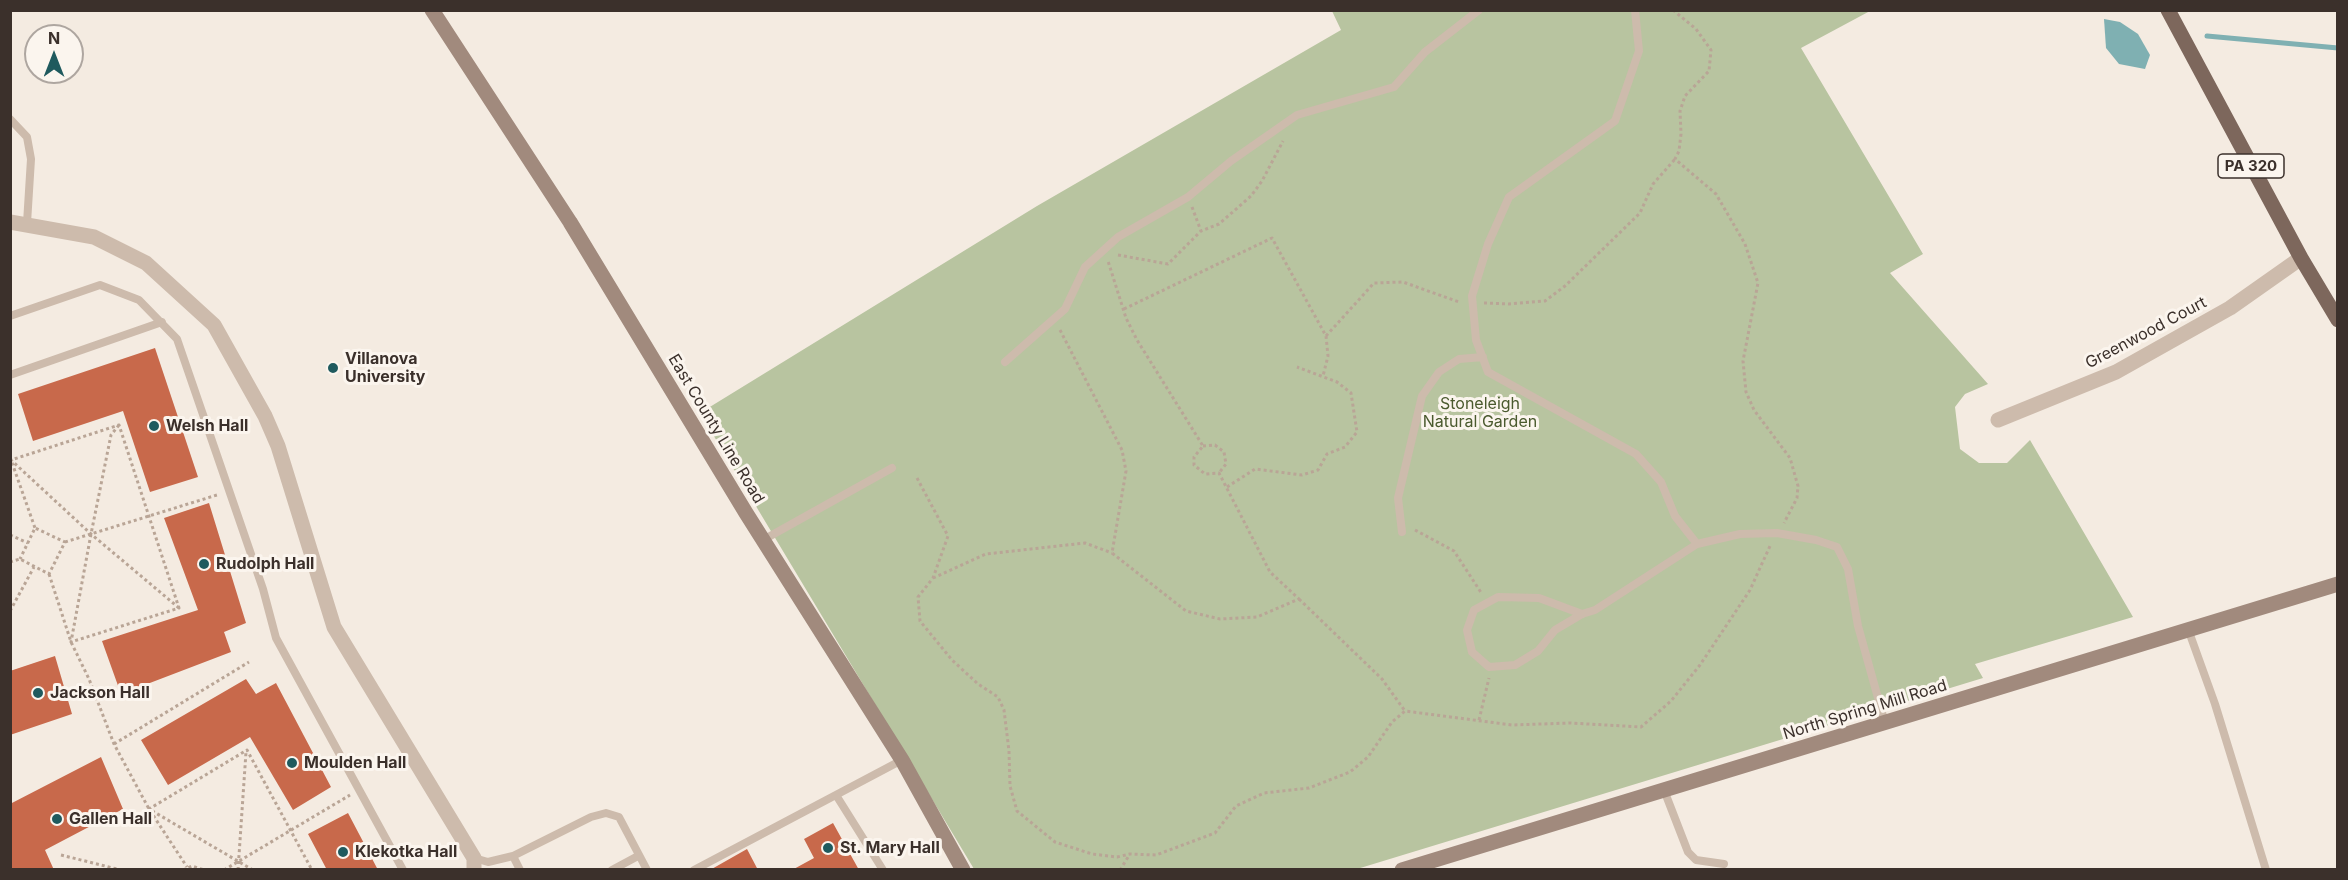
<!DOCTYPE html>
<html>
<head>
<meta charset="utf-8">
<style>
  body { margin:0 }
  #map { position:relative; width:2348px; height:880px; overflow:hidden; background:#f4ebe1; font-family:Inter,sans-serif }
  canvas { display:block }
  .frame { position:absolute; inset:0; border:12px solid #3b302b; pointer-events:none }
  .north { position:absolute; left:24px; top:24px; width:60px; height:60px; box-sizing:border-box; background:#fbf5ee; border:2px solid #aea6a0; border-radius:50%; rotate:0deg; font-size:16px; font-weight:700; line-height:24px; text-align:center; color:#3b302b }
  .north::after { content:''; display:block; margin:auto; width:21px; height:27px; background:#1f5a5e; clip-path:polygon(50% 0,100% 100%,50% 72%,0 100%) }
</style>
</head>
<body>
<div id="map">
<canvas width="2348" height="880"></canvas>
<div class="frame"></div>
<div class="north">N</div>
</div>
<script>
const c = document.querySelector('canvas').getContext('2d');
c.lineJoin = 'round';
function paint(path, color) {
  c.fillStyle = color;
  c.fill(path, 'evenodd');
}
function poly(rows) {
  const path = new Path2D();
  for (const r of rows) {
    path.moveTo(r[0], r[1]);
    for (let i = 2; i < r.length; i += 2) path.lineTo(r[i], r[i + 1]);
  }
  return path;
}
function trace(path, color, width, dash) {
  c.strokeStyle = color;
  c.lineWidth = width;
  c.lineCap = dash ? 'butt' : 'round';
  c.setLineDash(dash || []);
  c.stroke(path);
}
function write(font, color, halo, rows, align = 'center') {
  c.font = font + ' Inter,sans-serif';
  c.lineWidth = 6;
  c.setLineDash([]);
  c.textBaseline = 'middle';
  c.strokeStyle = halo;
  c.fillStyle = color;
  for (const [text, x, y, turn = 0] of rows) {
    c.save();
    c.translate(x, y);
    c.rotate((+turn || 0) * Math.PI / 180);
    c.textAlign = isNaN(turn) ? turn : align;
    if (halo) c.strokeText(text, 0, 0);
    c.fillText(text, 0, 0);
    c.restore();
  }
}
paint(poly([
  [1332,11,1870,11,1801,48,1923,254,1890,273,1988,384,1965,394,1955,407,1960,449,1979,463,2007,463,2030,440,2133,617,1975,664,1983,678,1357,869,974,869,700,413,1037,206,1341,30]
]), '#b8c4a0');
paint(poly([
  [2104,19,2120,22,2138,34,2150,55,2145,69,2119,64,2106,48]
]), '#7fb0b2');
trace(poly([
  [2207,36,2338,48]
]), '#7fb0b2', 5);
paint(poly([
  [155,348,198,477,150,492,123,411,33,441,18,394],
  [209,503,246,623,224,632,231,652,121,694,102,641,198,610,164,518],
  [55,656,72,714,10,735,10,671],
  [246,679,256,694,276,683,331,787,293,810,250,737,168,785,141,740],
  [101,757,123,809,45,850,54,870,10,870,10,804],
  [348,813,378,870,327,870,308,834],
  [833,823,859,870,792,870,814,858,804,839],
  [747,849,758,870,710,870]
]), '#c8694b');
trace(poly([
  [1673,10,1696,29,1711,50,1709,71,1685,96,1680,111,1681,134,1679,151,1675,159,1716,194,1745,244,1758,283,1743,361,1746,392,1754,410,1790,458,1798,486,1797,498,1784,523],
  [1192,207,1201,231],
  [1118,255,1168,264,1201,231,1219,224,1251,196,1262,181,1283,141],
  [1484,303,1509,304,1545,301,1565,286,1640,213,1653,184,1675,159],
  [1124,309,1272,238,1326,336,1328,356,1323,376],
  [1060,330,1122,450,1126,471,1112,553,1186,611,1220,619,1257,617,1299,599,1270,572,1219,473,1205,474,1194,465,1194,457,1203,446,1137,340,1126,318,1108,261],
  [1326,336,1374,283,1403,282,1459,302],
  [119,425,111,435,91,534,71,642,179,608,119,425,11,460,91,534,179,608],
  [1203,446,1215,445,1224,452,1226,464,1219,473],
  [10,457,35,528],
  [917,478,948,536,933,578,918,597,920,621,952,660,978,684,998,697,1004,710,1009,751,1010,786,1017,811,1055,842,1092,854,1117,857,1130,854,1156,855,1215,833,1236,806,1264,793,1309,788,1350,772,1368,757,1392,722,1405,711,1512,725,1570,723,1641,727,1671,701,1700,665,1750,590,1770,546],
  [1227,487,1255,469,1302,475,1318,470,1327,454,1345,447,1357,432,1351,393,1337,382,1297,367],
  [1415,530,1454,551,1482,594],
  [10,535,28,543],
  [65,542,217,495],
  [10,562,20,559,49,574,65,542,35,528,20,559],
  [49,574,71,642,89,679,114,744,149,809,187,867],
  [933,578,986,554,1085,543,1112,553],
  [1299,599,1382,679,1405,711],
  [10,611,34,567],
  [1479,720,1489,678],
  [114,744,249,662],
  [61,855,121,870],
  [183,870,192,866,204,870],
  [224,870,350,795],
  [238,870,246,752],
  [253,870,149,809,247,750,312,870],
  [1120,870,1130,854]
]), '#b9a596', 3, [3, 3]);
trace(poly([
  [1635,10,1639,51,1615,121,1509,197,1488,244,1472,296,1476,340,1488,372,1636,454,1661,482,1675,516,1697,544],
  [10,119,27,137,31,159,27,223],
  [10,316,100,285,139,300,177,339,263,589,276,638,403,870],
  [1005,362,1065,309,1085,267,1118,237,1188,197,1231,161,1297,115,1394,87,1425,52,1479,10],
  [10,375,162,322],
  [1402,532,1398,498,1422,396,1439,372,1459,359,1483,357],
  [763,540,892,468],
  [1582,614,1539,598,1498,597,1474,610,1467,630,1472,652,1489,667,1515,665,1538,651,1555,630,1582,614,1595,610,1697,544,1740,534,1777,533,1816,540,1837,547,1848,569,1858,626,1885,723],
  [2188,629,2215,704,2266,870],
  [1664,790,1688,852,1696,860,1724,864],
  [836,795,883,870],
  [474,858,488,862,513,856],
  [520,870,513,856,591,817,606,813,619,817,647,870],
  [612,870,638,856],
  [694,870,902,760]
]), '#cdbbac', 8);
trace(poly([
  [10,222,94,237,146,263,214,325,265,416,278,446,334,627,474,858,474,870],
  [1998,420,2116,372,2230,308,2301,258]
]), '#cdbbac', 15);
trace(poly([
  [432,10,570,222,746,513,902,760,963,870],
  [1402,870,2338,584]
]), '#a18a7d', 15);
trace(poly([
  [2168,10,2301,258,2338,320]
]), '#7d675c', 15);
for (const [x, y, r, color] of [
  [333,368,6,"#1f5a5e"],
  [154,426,6,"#1f5a5e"],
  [204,564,6,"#1f5a5e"],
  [38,693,6,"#1f5a5e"],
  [292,763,6,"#1f5a5e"],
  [57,819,6,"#1f5a5e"],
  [828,848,6,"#1f5a5e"],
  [343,852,6,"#1f5a5e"]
]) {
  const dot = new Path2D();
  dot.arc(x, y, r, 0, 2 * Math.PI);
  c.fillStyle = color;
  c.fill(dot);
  trace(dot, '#fbf5ee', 2);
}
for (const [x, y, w] of [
  [2251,166,66]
]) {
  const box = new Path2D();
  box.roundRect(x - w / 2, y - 12, w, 24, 4.5);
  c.fillStyle = '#fbf5ee';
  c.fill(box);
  trace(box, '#3b302b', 1.5);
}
write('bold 15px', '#3b302b', null, [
  ["PA 320",2251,166]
]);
write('16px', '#3b302b', '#fbf5ee', [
  ["Greenwood Court",2146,333,-28],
  ["East County Line Road",716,429,59],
  ["North Spring Mill Road",1865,710,-17]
]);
write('bold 16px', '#3b302b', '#fbf5ee', [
  ["Villanova",345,359],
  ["University",345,377],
  ["Welsh Hall",166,426],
  ["Rudolph Hall",216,564],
  ["Jackson Hall",50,693],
  ["Moulden Hall",304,763],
  ["Gallen Hall",69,819],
  ["St. Mary Hall",840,848],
  ["Klekotka Hall",355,852]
], 'left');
write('16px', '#4a5a2e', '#fbf5ee', [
  ["Stoneleigh",1480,404],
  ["Natural Garden",1480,422]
]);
</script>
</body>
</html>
